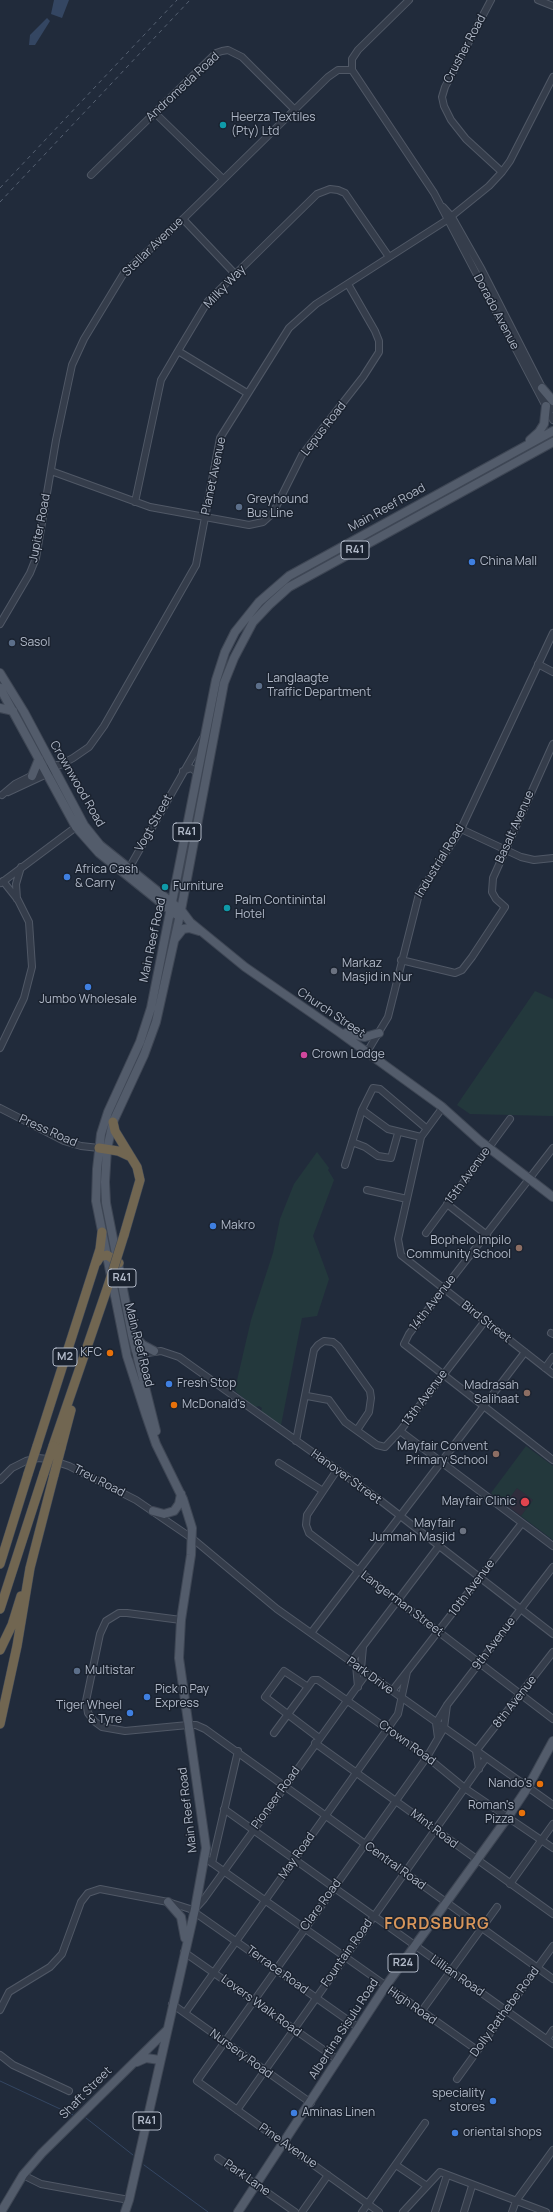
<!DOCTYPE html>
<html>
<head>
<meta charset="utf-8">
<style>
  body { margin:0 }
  canvas { display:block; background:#212b3b }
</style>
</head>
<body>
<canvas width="553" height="2212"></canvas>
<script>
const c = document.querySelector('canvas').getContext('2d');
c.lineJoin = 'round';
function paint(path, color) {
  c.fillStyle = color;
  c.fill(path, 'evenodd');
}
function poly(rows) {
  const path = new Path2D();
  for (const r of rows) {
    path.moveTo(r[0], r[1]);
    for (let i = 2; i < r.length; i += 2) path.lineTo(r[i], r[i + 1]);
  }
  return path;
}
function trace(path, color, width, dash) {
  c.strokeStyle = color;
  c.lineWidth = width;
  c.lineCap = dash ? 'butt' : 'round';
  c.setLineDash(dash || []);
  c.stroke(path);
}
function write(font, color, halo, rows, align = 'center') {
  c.font = font + ' Manrope,sans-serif';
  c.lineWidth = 3;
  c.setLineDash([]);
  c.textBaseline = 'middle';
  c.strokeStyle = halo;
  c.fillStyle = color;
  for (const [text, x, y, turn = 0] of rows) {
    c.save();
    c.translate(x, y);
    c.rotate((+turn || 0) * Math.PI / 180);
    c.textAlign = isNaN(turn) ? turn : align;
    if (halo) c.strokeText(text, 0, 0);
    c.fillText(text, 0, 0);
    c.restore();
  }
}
paint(poly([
  [517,1488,533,1500,521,1516,505,1504]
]), '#2f2d3c');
paint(poly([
  [535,991,553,999,553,1116,470,1114,457,1105],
  [317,1152,329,1168,328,1170,334,1180,313,1236,329,1279,317,1316,302,1318,281,1425,261,1412,262,1408,259,1406,255,1407,236,1392,235,1389,251,1320,273,1253,280,1219,294,1184],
  [526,1446,553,1466,553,1540,521,1516,533,1500,517,1488,505,1504,491,1493]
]), '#23383c');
paint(poly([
  [54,0,69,0,62,18,51,14],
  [47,18,50,21,35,45,29,45,30,35]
]), '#344662');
trace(poly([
  [0,2081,73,2115],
  [86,2118,133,2155],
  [144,2165,208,2212]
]), '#344662', 1);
const minor = poly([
  [409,0,358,50,352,59,352,70,434,193,553,420],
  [491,0,445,87,442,97,444,106,451,120,466,139,502,172],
  [538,0,553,6],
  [155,113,223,179],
  [91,175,216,53,222,51,228,50,242,57,295,110],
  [443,207,452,217,482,270,553,409],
  [183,219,236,275],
  [178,351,247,393],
  [51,471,150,507,249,525,263,522,273,513,302,455,363,377,379,352,379,341,375,331,348,284],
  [135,502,161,380,178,351,208,301,317,194,330,189,338,190,345,193,389,257],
  [0,624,30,573,36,558,56,440,72,365,84,339,124,273,183,219,328,77,338,70,352,70],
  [538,664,553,672],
  [183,771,191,768,198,773],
  [8,792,51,772],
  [2,795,15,784,53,765,60,765,73,758,89,747,104,726,196,565,220,438,289,328,316,304,447,220,489,186,502,172,510,161,553,77],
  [461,829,521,857,534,860,553,858],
  [128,870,203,738],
  [1,883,76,827],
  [17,899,16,884,21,867],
  [401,960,455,973,462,970,472,957,505,907,496,899,492,892,493,878,553,744],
  [0,1048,24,998,32,967,29,922,18,900,3,881],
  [367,1052,388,1017,419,894,461,829,553,633],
  [443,1107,421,1137,398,1239,401,1255,553,1374],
  [0,1108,64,1141,81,1146,99,1148],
  [362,1110,388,1129,421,1137],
  [352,1142,365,1147,378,1156,391,1158,398,1133],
  [553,1148,409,1334,404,1344,553,1460],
  [345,1165,362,1110,373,1088,380,1089,426,1128],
  [367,1190,407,1199],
  [447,1204,487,1235],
  [426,1233,510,1119],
  [551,1333,553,1334],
  [127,1356,161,1351,179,1357,381,1501,553,1634],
  [545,1368,553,1357],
  [307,1396,329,1400,345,1422,377,1445,385,1447,400,1431,485,1321],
  [400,1431,553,1546],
  [296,1441,314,1350,318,1345,324,1341,333,1342,338,1346,370,1391,371,1398,369,1412,357,1430],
  [279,1463,323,1491],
  [337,1470,307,1515,306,1525,309,1533,553,1719],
  [0,1480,12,1468,26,1461,38,1458,48,1459,69,1466,136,1500,193,1539,277,1609,553,1805],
  [181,1620,127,1613,119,1613,106,1621,100,1634,86,1701,88,1713,94,1721,102,1727,125,1731,188,1725,196,1725,205,1729,553,1979],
  [311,1633,525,1352],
  [351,1662,439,1546],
  [356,1665,358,1687],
  [361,1669,363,1647],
  [308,1687,284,1671,265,1697,319,1738],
  [392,1691,522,1523],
  [274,1733,308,1687,313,1680,318,1680,427,1757,466,1789,553,1848],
  [438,1738,436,1723,447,1705,553,1567],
  [315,1743,553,1914],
  [479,1769,476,1751,553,1652],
  [224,1809,553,2044],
  [205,1858,477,2050],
  [212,1863,238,1751],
  [510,1884,553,1824],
  [195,1909,204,1899,367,1673],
  [184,1952,338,2060],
  [172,2004,311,2103],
  [0,2010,9,1992,50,1967,62,1954,81,1902,88,1893,100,1889,168,1902,190,1909,359,2028],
  [421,2012,497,1907],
  [185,2013,398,1714,407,1672],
  [547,2039,553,2030],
  [0,2055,13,2065,69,2091],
  [457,2079,553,1946],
  [237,2110,486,1758],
  [218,2158,295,2212],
  [396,2165,427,2186],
  [23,2175,41,2184,129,2200],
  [302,2212,328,2175],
  [362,2212,425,2123],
  [379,2212,197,2081,427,1757,444,1728,447,1705],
  [403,2212,440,2172,546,2212],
  [435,2212,447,2175],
  [464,2212,472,2186],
  [512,2212,516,2201,553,2150]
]);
const major = poly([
  [542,388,553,401],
  [530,440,539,432,544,424,546,406],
  [0,673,24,712,84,825,100,845,181,910,190,922,245,967,339,1032,441,1106,480,1141,553,1197],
  [0,688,76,827,99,853,175,914],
  [0,708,13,711],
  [32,776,39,759],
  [175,939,183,929,189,928,199,931],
  [346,1033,365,1037,379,1033],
  [133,1335,143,1345,154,1351],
  [156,1431,132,1335,106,1203,105,1182,107,1149,113,1122,144,1055,156,1022,181,910,224,683,234,658,253,622,269,605,289,587,553,442],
  [153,1511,164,1514,174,1511,179,1504,181,1494],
  [168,1902,181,1917,185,1938],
  [137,2062,146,2058,160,2060],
  [1,2212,23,2175,42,2153,167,2030],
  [125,2212,129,2200,195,1909,206,1848,179,1658,181,1620,191,1555,192,1528,183,1499,156,1444,146,1415,127,1356,96,1201,97,1169,101,1134,108,1112,140,1042,151,1008,216,680,225,652,235,632,259,602,289,576,553,431],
  [238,2212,385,1987,508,1817,528,1787,553,1741]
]);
const highway = poly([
  [113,1122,115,1131,137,1167,140,1180,124,1235],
  [99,1148,118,1151,131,1157],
  [97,1262,100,1257,107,1255,119,1263],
  [37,1446,100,1249,102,1232],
  [53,1446,108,1286],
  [61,1448,71,1410],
  [0,1564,28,1474],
  [0,1609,44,1473],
  [0,1650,12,1625,21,1596],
  [0,1724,17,1646,30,1568,54,1475]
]);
trace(minor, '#505866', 8);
trace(major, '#3e4654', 10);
trace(highway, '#404856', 10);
trace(minor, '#353d4b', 6);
trace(major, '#535c6b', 8);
trace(highway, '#716651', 9);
trace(poly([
  [0,188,177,0],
  [0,202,190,0]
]), '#566172', 1, [4, 4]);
const highwayBridge = poly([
  [108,1286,124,1235],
  [44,1473,53,1446],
  [28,1474,37,1446],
  [54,1475,61,1448]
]);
trace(highwayBridge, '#404856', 10, []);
trace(highwayBridge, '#716651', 9);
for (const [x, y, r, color] of [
  [223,125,4,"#0f9aa8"],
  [239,507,4,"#5c6f8a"],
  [472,562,4,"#3f7fe0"],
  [12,643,4,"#5c6f8a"],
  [259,686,4,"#5c6f8a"],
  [67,877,4,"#3f7fe0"],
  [165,887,4,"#0f9aa8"],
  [227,908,4,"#0f9aa8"],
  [334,971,4,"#6b7280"],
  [88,987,4,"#3f7fe0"],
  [304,1055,4,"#d1479c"],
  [213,1226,4,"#3f7fe0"],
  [519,1248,4,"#8d6e63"],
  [110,1353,4,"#e8710a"],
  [169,1384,4,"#3f7fe0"],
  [527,1393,4,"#8d6e63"],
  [174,1405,4,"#e8710a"],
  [496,1454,4,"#8d6e63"],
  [525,1502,5,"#e0444e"],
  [463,1531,4,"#6b7280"],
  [77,1671,4,"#5c6f8a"],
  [147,1697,4,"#3f7fe0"],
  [130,1713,4,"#3f7fe0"],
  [540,1784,4,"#e8710a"],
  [522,1813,4,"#e8710a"],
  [493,2101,4,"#3f7fe0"],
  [294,2113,4,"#3f7fe0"],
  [455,2133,4,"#3f7fe0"]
]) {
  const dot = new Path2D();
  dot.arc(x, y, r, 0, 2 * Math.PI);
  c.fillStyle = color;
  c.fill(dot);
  trace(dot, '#1a222f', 1.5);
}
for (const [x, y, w] of [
  [355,550,28],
  [187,832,28],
  [122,1278,28],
  [65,1357,24],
  [403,1963,30],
  [147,2121,28]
]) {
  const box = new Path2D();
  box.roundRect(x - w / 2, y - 9, w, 18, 3);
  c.fillStyle = '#1a222f';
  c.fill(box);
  trace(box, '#b0b8c7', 1);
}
write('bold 11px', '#b0b8c7', null, [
  ["R41",355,550],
  ["R41",187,832],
  ["R41",122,1278],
  ["M2",65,1357],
  ["R24",403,1963],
  ["R41",147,2121]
]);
write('12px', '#b0b8c7', '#1a222f', [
  ["Crusher Road",465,49,-62],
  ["Andromeda Road",183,87,-43],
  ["Stellar Avenue",153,247,-44],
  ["Milky Way",225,287,-46],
  ["Dorado Avenue",496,312,62],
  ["Lepus Road",324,429,-52],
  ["Planet Avenue",214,476,-78],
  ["Main Reef Road",387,508,-29],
  ["Jupiter Road",40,528,-79],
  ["Crownwood Road",77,784,60],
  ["Vogt Street",154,823,-61],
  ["Basalt Avenue",515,827,-66],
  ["Industrial Road",440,861,-59],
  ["Main Reef Road",153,940,-78],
  ["Church Street",331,1013,34],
  ["Press Road",48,1131,24],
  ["15th Avenue",468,1176,-54],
  ["14th Avenue",433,1303,-52],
  ["Bird Street",486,1322,38],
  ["Main Reef Road",139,1345,76],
  ["13th Avenue",425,1398,-53],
  ["Hanover Street",346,1477,36],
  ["Treu Road",99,1481,27],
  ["10th Avenue",472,1588,-53],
  ["Langerman Street",402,1604,37],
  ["9th Avenue",494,1644,-53],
  ["Park Drive",370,1676,36],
  ["8th Avenue",515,1702,-52],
  ["Crown Road",407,1743,36],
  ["Pioneer Road",276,1798,-54],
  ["Main Reef Road",188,1810,-97],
  ["Mint Road",434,1829,37],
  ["May Road",297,1856,-55],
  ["Central Road",395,1866,36],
  ["Clare Road",321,1905,-54],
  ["Fountain Road",347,1953,-55],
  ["Terrace Road",277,1970,36],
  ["Lillian Road",457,1976,35],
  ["Lovers Walk Road",261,2006,36],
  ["High Road",412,2006,35],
  ["Dolly Rathebe Road",505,2012,-54],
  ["Albertina Sisulu Road",344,2029,-57],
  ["Nursery Road",241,2054,36],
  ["Shaft Street",86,2093,-45],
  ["Pine Avenue",288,2146,35],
  ["Park Lane",247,2178,35]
]);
write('12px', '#b0b8c7', '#1a222f', [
  ["Heerza Textiles",231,118],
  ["(Pty) Ltd",231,132],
  ["Greyhound",247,500],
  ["Bus Line",247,514],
  ["China Mall",480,562],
  ["Sasol",20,643],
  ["Langlaagte",267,679],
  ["Traffic Department",267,693],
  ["Africa Cash",75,870],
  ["& Carry",75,884],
  ["Furniture",173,887],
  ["Palm Continintal",235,901],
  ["Hotel",235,915],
  ["Markaz",342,964],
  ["Masjid in Nur",342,978],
  ["Jumbo Wholesale",88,1000,"center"],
  ["Crown Lodge",312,1055],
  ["Makro",221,1226],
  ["Bophelo Impilo",511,1241,"right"],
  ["Community School",511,1255,"right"],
  ["KFC",102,1353,"right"],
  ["Fresh Stop",177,1384],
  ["Madrasah",519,1386,"right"],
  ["Salihaat",519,1400,"right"],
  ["McDonald's",182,1405],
  ["Mayfair Convent",488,1447,"right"],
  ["Primary School",488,1461,"right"],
  ["Mayfair Clinic",516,1502,"right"],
  ["Mayfair",455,1524,"right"],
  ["Jummah Masjid",455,1538,"right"],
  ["Multistar",85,1671],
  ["Pick n Pay",155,1690],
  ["Express",155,1704],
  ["Tiger Wheel",122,1706,"right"],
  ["& Tyre",122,1720,"right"],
  ["Nando's",532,1784,"right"],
  ["Roman's",514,1806,"right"],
  ["Pizza",514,1820,"right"],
  ["speciality",485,2094,"right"],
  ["stores",485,2108,"right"],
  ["Aminas Linen",302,2113],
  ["oriental shops",463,2133]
], 'left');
c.letterSpacing = '1px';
write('bold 16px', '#d7955a', '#1a222f', [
  ["FORDSBURG",437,1925]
]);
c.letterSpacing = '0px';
</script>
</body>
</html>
